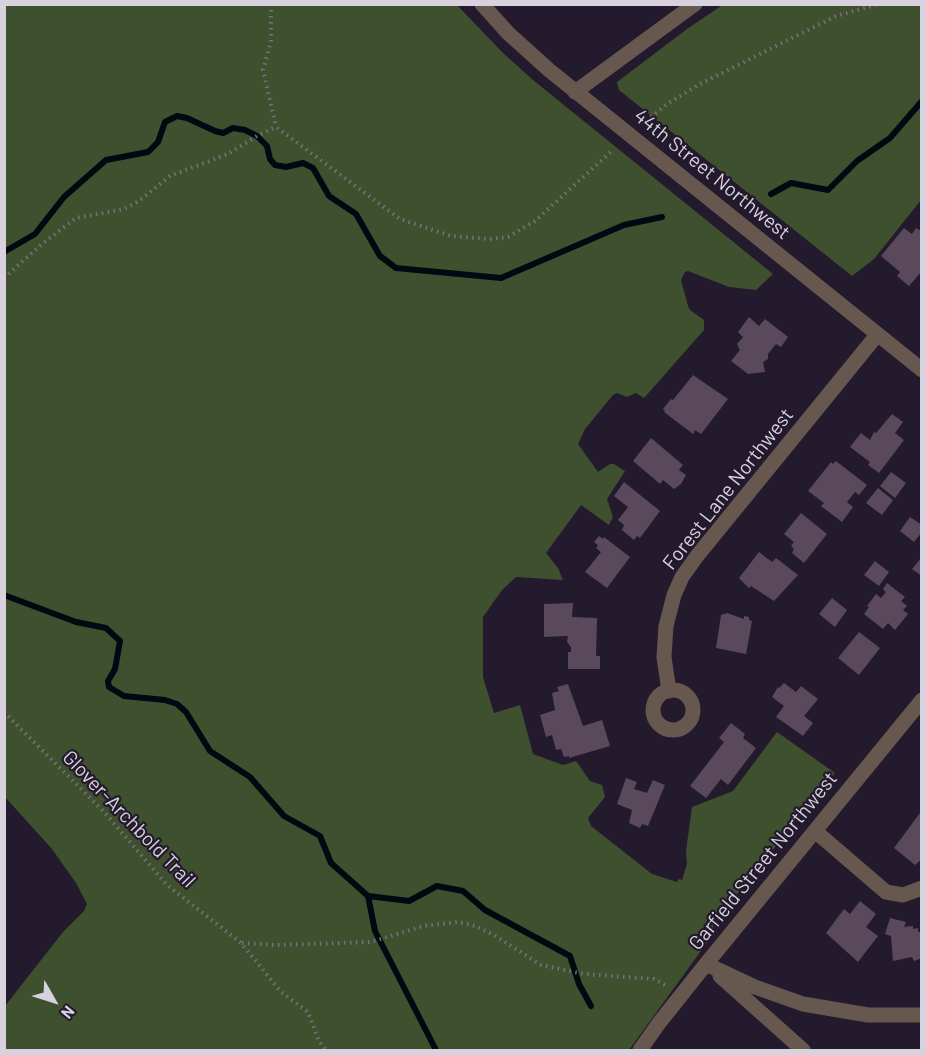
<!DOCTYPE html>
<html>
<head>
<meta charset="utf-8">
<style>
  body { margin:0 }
  #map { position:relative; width:926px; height:1055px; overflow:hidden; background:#241a2d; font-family:Barlow,sans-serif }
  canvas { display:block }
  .frame { position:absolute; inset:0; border:6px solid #d8d2de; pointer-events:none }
  .north { position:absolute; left:24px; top:971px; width:60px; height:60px; -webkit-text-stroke:4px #241a2d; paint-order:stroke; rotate:129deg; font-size:16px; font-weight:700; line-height:24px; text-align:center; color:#d8d2de }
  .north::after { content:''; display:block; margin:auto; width:21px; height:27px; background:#d8d2de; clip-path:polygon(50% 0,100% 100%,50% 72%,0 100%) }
</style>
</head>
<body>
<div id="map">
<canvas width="926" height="1055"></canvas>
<div class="frame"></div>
<div class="north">N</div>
</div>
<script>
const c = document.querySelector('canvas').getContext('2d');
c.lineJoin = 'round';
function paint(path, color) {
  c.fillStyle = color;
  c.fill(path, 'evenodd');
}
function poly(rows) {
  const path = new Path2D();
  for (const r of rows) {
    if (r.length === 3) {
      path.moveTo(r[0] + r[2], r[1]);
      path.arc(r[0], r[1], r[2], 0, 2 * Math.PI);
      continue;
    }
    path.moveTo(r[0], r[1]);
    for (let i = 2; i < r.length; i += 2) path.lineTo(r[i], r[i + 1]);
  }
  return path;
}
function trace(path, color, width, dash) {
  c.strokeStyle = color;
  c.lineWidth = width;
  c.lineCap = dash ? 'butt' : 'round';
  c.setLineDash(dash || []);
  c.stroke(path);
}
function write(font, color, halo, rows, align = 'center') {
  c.font = font + ' Barlow,sans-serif';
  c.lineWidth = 4.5;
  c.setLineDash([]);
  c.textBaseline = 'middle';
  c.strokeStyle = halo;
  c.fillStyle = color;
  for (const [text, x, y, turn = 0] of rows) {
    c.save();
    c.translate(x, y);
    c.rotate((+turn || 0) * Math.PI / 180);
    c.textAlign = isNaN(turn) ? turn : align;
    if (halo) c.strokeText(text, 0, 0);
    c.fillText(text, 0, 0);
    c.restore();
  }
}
paint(poly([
  [5,4,457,5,503,53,533,80,773,274,756,290,729,287,688,271,685,272,681,280,688,306,690,310,704,320,704,330,644,398,636,393,627,397,617,393,613,395,585,429,578,444,598,472,610,464,614,464,625,471,607,499,613,517,609,525,581,505,546,553,558,568,563,580,516,577,502,590,483,617,483,677,494,713,520,705,533,754,563,765,576,761,590,781,602,785,605,797,588,818,591,826,652,874,677,882,679,879,682,880,687,864,686,851,692,807,733,791,777,732,835,773,713,924,714,933,629,1050,5,1050,5,1006,63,932,84,911,87,904,76,883,52,849,5,797],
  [724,4,921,5,921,200,874,259,852,276,619,90,617,82,687,29]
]), '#3f502f');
trace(poly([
  [771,194,791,183,828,190,857,161,890,138,922,101],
  [4,252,35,234,64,197,106,160,148,152,158,142,165,122,177,116,187,118,215,131,223,133,233,128,245,130,257,136,267,146,270,159,275,165,286,167,303,163,313,168,329,196,356,214,380,256,396,268,501,278,624,225,662,217],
  [4,595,76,622,106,628,120,641,115,669,108,681,109,687,124,696,165,700,177,704,186,712,210,751,250,777,284,816,320,836,331,863,368,896,375,931,436,1050],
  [368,896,409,901,437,886,463,891,485,910,570,956,579,984,591,1006]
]), '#000912', 6);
paint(poly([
  [922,227,922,271,909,286,897,276,900,272,881,256,904,228,912,234,916,228,919,230],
  [749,317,759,326,765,319,788,337,781,347,776,344,768,354,768,359,763,362,765,372,748,374,731,361,740,350,737,344,743,337,738,332],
  [693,375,728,399,701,434,695,430,693,434,664,412,665,411,663,409,671,399,673,400],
  [892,414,903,422,895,433,904,440,879,473,868,465,870,462,850,447,861,433,870,440,874,432,876,433],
  [651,438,683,465,679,470,686,475,681,484,674,489,663,480,660,484,633,461],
  [836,461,867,485,859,495,855,492,847,502,853,507,842,522,821,506,824,503,808,491,831,462,833,464],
  [891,472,906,483,895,498,880,486],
  [624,482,660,511,640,538,637,536,634,540,622,530,624,525,618,520,628,507,614,496],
  [878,488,893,500,882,515,866,503],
  [801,513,827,534,804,563,792,553,794,549,791,546,794,542,784,534],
  [910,517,922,525,922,532,914,542,900,531],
  [599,536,603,539,604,537,630,557,607,588,585,572,601,552,596,548,598,545,594,542],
  [759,552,772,562,776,558,798,575,774,601,751,586,749,588,739,578],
  [922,557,922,576,912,569],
  [875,561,889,572,879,586,864,575],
  [887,583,905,597,901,601,907,606,903,610,908,614,895,630,888,623,883,629,864,614,869,607,867,606,876,594,881,598,886,592,883,589],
  [832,598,847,610,835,627,819,614],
  [573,603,572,617,597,618,596,656,600,656,600,669,568,669,568,652,571,652,571,647,567,642,568,636,544,637,544,604],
  [727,613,744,619,744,616,749,617,749,620,752,621,746,654,716,648,721,615],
  [859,632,880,648,859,675,838,658],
  [784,683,796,692,801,686,818,699,804,716,813,723,803,736,776,717,784,706,772,697,778,687,779,688],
  [568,684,583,726,602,720,610,746,569,758,569,756,564,757,561,749,556,750,552,735,546,737,540,715,555,710,552,693,559,691,557,687],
  [731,723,745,734,743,738,756,748,728,785,721,779,706,798,690,786,724,742,719,738],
  [626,778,637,782,634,789,647,793,653,780,665,785,648,826,642,824,640,828,629,823,632,810,617,804],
  [920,813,922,859,915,865,894,848],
  [860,901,876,914,866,927,878,936,858,962,826,933,844,909,850,914],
  [890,918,906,922,904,927,913,926,913,929,918,928,918,932,922,932,922,958,914,961,912,957,893,961,891,936,885,934]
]), '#5a495b');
trace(poly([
  [271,4,271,42,263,70,276,127],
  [646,121,667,104,700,84,836,16,879,4],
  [4,278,42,244,76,218,124,209,139,201,170,176,228,154,257,136,276,127,400,219,451,236,490,239,508,237,535,221,613,150],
  [4,712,105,813,167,885,241,943,281,992,308,1012,319,1041,326,1050],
  [242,943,277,945,371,942,423,926,458,922,475,926,494,935,541,965,584,974,654,979,667,986]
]), '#787080', 4, [1.5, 4.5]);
trace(poly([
  [482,4,508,33,549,70,922,370],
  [575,92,695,4],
  [673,710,20],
  [669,691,664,657,666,626,674,595,682,577,697,556,877,335],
  [815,831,886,892,903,895,922,888],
  [706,964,755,987,803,1004,868,1015,922,1015],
  [720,976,803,1050],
  [640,1050,659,1023,706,964,922,700]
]), '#66584e', 15);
write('20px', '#d8d2de', '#241a2d', [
  ["44th Street Northwest",712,174,39],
  ["Forest Lane Northwest",728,489,-52],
  ["Glover-Archbold Trail",129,819,46],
  ["Garfield Street Northwest",763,861,-51]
]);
</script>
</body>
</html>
